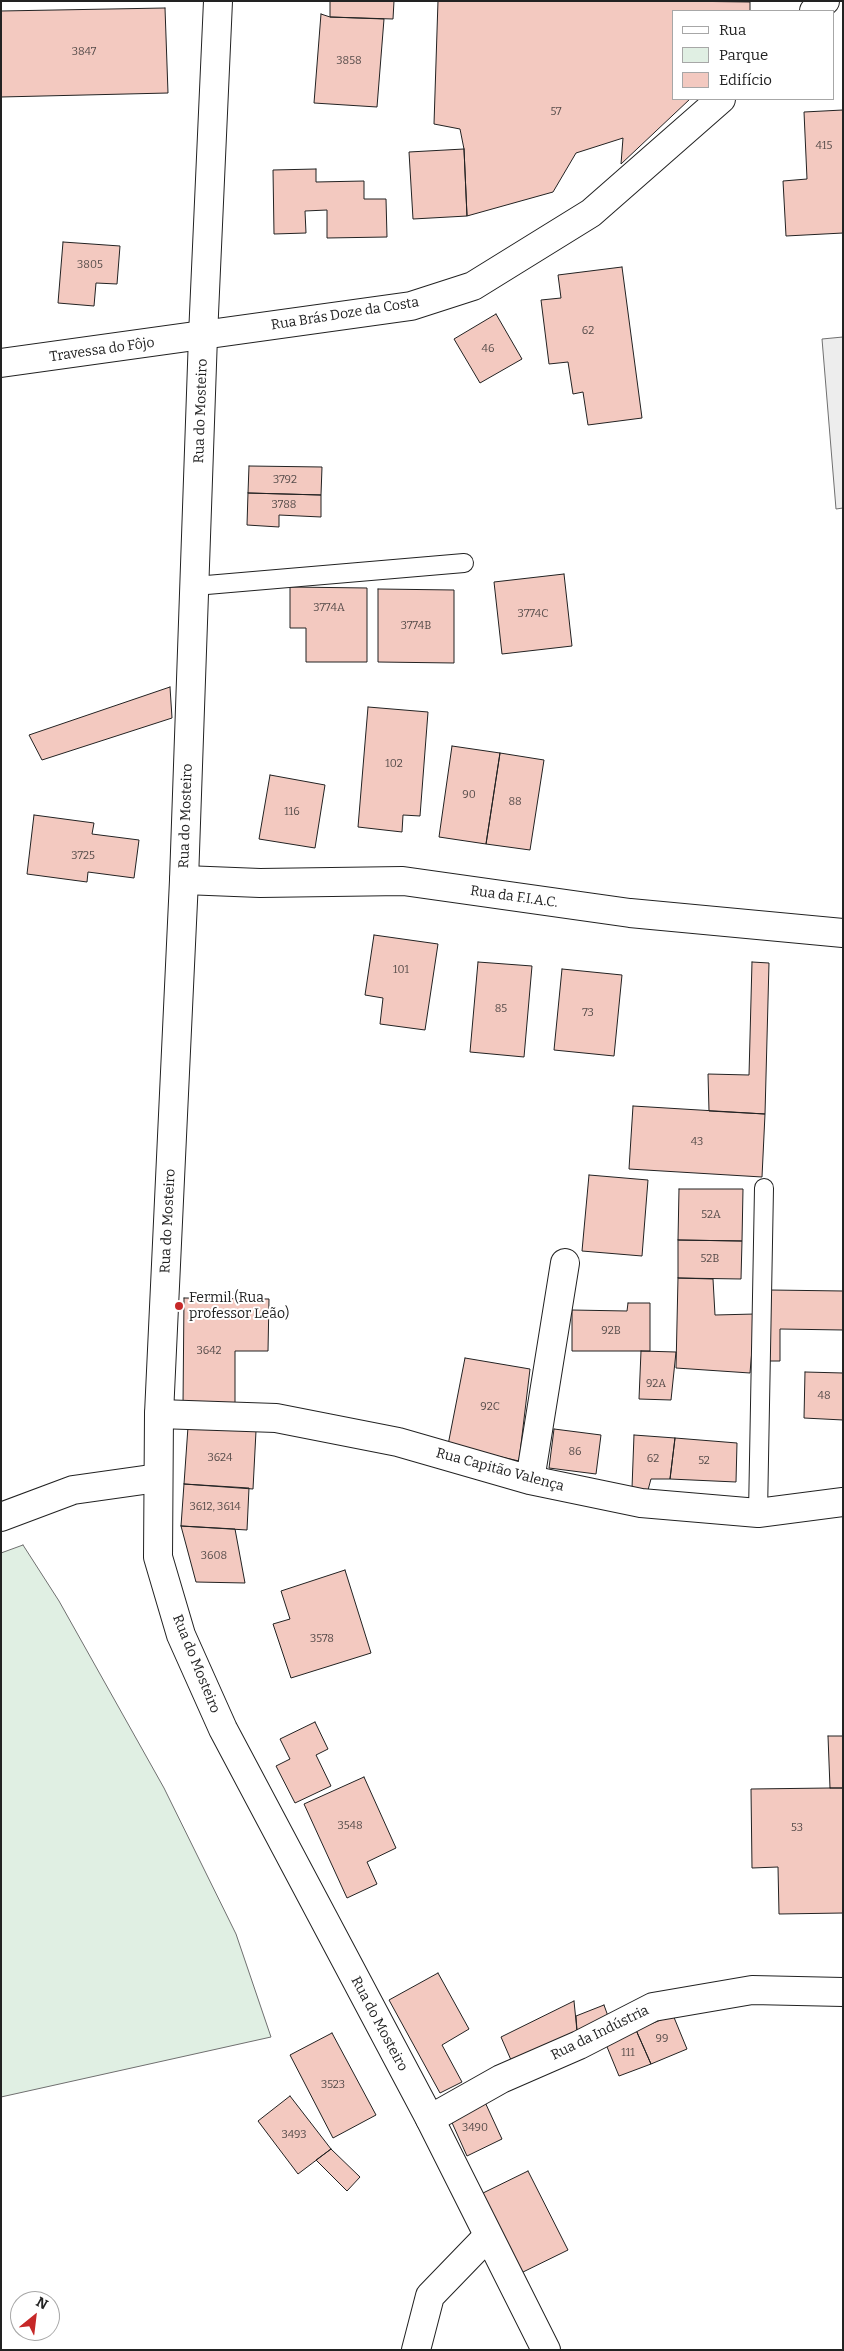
<!DOCTYPE html>
<html>
<head>
<meta charset="utf-8">
<style>
  body { margin:0 }
  #map { position:relative; width:844px; height:2351px; overflow:hidden; background:#fff; font-family:Bitter,serif }
  canvas { display:block }
  .frame { position:absolute; inset:0; border:2px solid #222; pointer-events:none }
  .legend { position:absolute; left:672px; top:10px; width:162px; height:90px; box-sizing:border-box; background:#fff; border:1px solid #a7a7a7; margin:0; padding:6px 9px; list-style:none; font-size:15px; color:#222 }
  .legend li { display:flex; align-items:center; gap:10px; height:25px }
  .legend b { width:25px; border:1px solid #a7a7a7 }
  .north { position:absolute; left:10px; top:2291px; width:50px; height:50px; box-sizing:border-box; background:#fff; border:1px solid #a7a7a7; border-radius:50%; rotate:29deg; font-size:14px; font-weight:700; line-height:20px; text-align:center; color:#222 }
  .north::after { content:''; display:block; margin:auto; width:18px; height:22px; background:#c62828; clip-path:polygon(50% 0,100% 100%,50% 72%,0 100%) }
</style>
</head>
<body>
<div id="map">
<canvas width="844" height="2351"></canvas>
<div class="frame"></div>
<ul class="legend">
<li><b style="height:6px;background:#fff"></b>Rua</li>
<li><b style="height:14px;background:#e0efe3"></b>Parque</li>
<li><b style="height:14px;background:#f3c9c0"></b>Edifício</li>
</ul>
<div class="north">N</div>
</div>
<script>
const c = document.querySelector('canvas').getContext('2d');
c.lineJoin = 'round';
function paint(path, color) {
  c.fillStyle = color;
  c.fill(path, 'evenodd');
}
function poly(rows) {
  const path = new Path2D();
  for (const r of rows) {
    path.moveTo(r[0], r[1]);
    for (let i = 2; i < r.length; i += 2) path.lineTo(r[i], r[i + 1]);
  }
  return path;
}
function trace(path, color, width, dash) {
  c.strokeStyle = color;
  c.lineWidth = width;
  c.lineCap = dash ? 'butt' : 'round';
  c.setLineDash(dash || []);
  c.stroke(path);
}
function write(font, color, halo, rows, align = 'center') {
  c.font = font + ' Bitter,serif';
  c.lineWidth = 4;
  c.setLineDash([]);
  c.textBaseline = 'middle';
  c.strokeStyle = halo;
  c.fillStyle = color;
  for (const [text, x, y, turn = 0] of rows) {
    c.save();
    c.translate(x, y);
    c.rotate((+turn || 0) * Math.PI / 180);
    c.textAlign = isNaN(turn) ? turn : align;
    if (halo) c.strokeText(text, 0, 0);
    c.fillText(text, 0, 0);
    c.restore();
  }
}
const green = poly([
  [23,1545,59,1601,164,1788,236,1934,271,2037,1,2097,1,1553,23,1545]
]);
paint(green, '#e0efe3');
trace(green, '#6f6f6f', 1);
const parking = poly([
  [843,337,843,508,836,509,822,339,843,337]
]);
paint(parking, '#ededed');
trace(parking, '#6f6f6f', 1);
const building = poly([
  [330,1,394,1,393,19,330,17,330,1],
  [438,1,675,1,750,2,750,11,673,11,673,99,690,99,621,164,623,138,576,153,553,192,467,216,464,149,460,129,434,124,438,1],
  [165,8,168,93,1,97,1,11,165,8],
  [321,14,330,17,384,19,377,107,314,103,321,14],
  [843,110,843,233,786,236,783,181,807,179,804,112,843,110],
  [464,149,467,216,413,219,409,152,464,149],
  [316,169,316,182,364,181,364,199,386,199,387,237,327,238,327,210,305,211,306,233,274,234,273,170,316,169],
  [63,242,120,246,117,284,96,283,94,306,58,303,63,242],
  [622,267,642,418,588,425,583,392,573,394,568,362,549,364,541,300,561,298,558,275,622,267],
  [496,314,522,359,480,383,454,339,496,314],
  [249,466,322,467,321,495,248,493,249,466],
  [248,493,321,495,321,517,279,515,279,527,247,525,248,493],
  [564,574,572,646,502,654,494,582,564,574],
  [290,587,367,588,367,662,306,662,306,628,290,628,290,587],
  [378,589,454,590,454,663,378,662,378,589],
  [170,687,172,718,42,760,29,735,170,687],
  [368,707,428,712,420,816,403,815,402,832,358,827,368,707],
  [452,746,500,753,486,844,439,837,452,746],
  [500,753,544,760,530,850,486,844,500,753],
  [270,775,325,785,315,848,259,839,270,775],
  [34,815,94,823,92,834,139,840,134,878,88,872,87,882,27,874,34,815],
  [374,935,438,944,425,1030,380,1024,383,998,365,995,374,935],
  [478,962,532,966,524,1057,470,1052,478,962],
  [752,962,769,963,765,1114,709,1111,708,1074,749,1075,752,962],
  [562,969,622,975,614,1056,554,1050,562,969],
  [633,1106,765,1114,762,1177,629,1169,633,1106],
  [589,1175,648,1180,642,1256,582,1251,589,1175],
  [679,1189,743,1189,742,1241,678,1240,679,1189],
  [678,1240,742,1241,741,1279,678,1278,678,1240],
  [678,1278,713,1279,715,1315,755,1314,750,1373,676,1368,678,1278],
  [770,1290,843,1291,843,1330,780,1329,780,1361,769,1361,770,1290],
  [184,1298,269,1299,268,1351,235,1351,235,1404,183,1404,184,1298],
  [628,1303,650,1303,650,1351,572,1351,572,1310,627,1311,628,1303],
  [641,1351,676,1352,671,1400,639,1399,641,1351],
  [465,1358,530,1369,519,1461,448,1445,465,1358],
  [805,1372,843,1373,843,1420,804,1418,805,1372],
  [188,1427,256,1431,253,1489,184,1484,188,1427],
  [554,1429,601,1435,596,1474,549,1468,554,1429],
  [634,1435,675,1438,670,1479,651,1479,648,1490,632,1488,634,1435],
  [675,1438,737,1443,736,1482,670,1479,675,1438],
  [184,1484,249,1488,247,1530,181,1526,184,1484],
  [181,1526,235,1529,245,1583,196,1582,181,1526],
  [345,1570,371,1653,291,1678,273,1624,290,1619,281,1591,345,1570],
  [315,1722,328,1749,316,1755,331,1786,295,1803,276,1766,290,1759,280,1739,315,1722],
  [828,1736,843,1736,843,1788,830,1788,828,1736],
  [364,1777,396,1848,367,1862,377,1884,347,1898,304,1804,364,1777],
  [830,1788,843,1788,843,1913,779,1914,778,1867,752,1868,751,1789,830,1788],
  [438,1973,469,2029,442,2045,462,2082,440,2093,389,2000,438,1973],
  [574,2001,577,2031,511,2060,501,2037,574,2001],
  [604,2005,609,2019,577,2031,576,2016,604,2005],
  [673,2015,687,2049,651,2064,636,2030,673,2015],
  [636,2030,651,2064,619,2076,605,2042,636,2030],
  [332,2033,376,2115,333,2138,290,2055,332,2033],
  [290,2096,331,2149,298,2174,258,2121,290,2096],
  [484,2100,502,2139,467,2156,449,2116,484,2100],
  [331,2149,360,2177,347,2191,316,2160,331,2149],
  [528,2171,568,2250,521,2273,481,2194,528,2171]
]);
paint(building, '#f3c9c0');
trace(building, '#222', 1);
const service = poly([
  [195,586,464,563],
  [758,1513,764,1188]
]);
const minor = poly([
  [814,11,825,1],
  [1,363,411,306,473,286,591,213,721,99],
  [184,880,260,883,403,881,630,913,843,933],
  [159,1414,276,1418,398,1442,530,1480,641,1503,758,1513,843,1502],
  [530,1480,565,1263],
  [430,2119,501,2079,579,2045,653,2007,752,1990,843,1992],
  [416,2350,430,2296,488,2236]
]);
const tertiary = poly([
  [1,1517,73,1490,158,1478]
]);
const secondary = poly([
  [218,1,203,336,184,880,159,1414,158,1557,181,1635,223,1729,430,2119,546,2350]
]);
trace(service, '#222', 20);
trace(minor, '#222', 30);
trace(tertiary, '#222', 30);
trace(secondary, '#222', 30);
trace(service, '#fff', 18);
trace(minor, '#fff', 28);
trace(tertiary, '#fff', 28);
trace(secondary, '#fff', 28);
for (const [x, y, r, color] of [
  [179,1306,5,"#c62828"]
]) {
  const dot = new Path2D();
  dot.arc(x, y, r, 0, 2 * Math.PI);
  c.fillStyle = color;
  c.fill(dot);
  trace(dot, '#fff', 2);
}
write('11px', '#564c4a', null, [
  ["3847",84,52],
  ["3858",349,61],
  ["57",556,112],
  ["415",824,146],
  ["3805",90,265],
  ["62",588,331],
  ["46",488,349],
  ["3792",285,480],
  ["3788",284,505],
  ["3774A",329,608],
  ["3774C",533,614],
  ["3774B",416,626],
  ["102",394,764],
  ["90",469,795],
  ["88",515,802],
  ["116",292,812],
  ["3725",83,856],
  ["101",401,970],
  ["85",501,1009],
  ["73",588,1013],
  ["43",697,1142],
  ["52A",711,1215],
  ["52B",710,1259],
  ["92B",611,1331],
  ["3642",209,1351],
  ["92A",656,1384],
  ["48",824,1396],
  ["92C",490,1407],
  ["86",575,1452],
  ["3624",220,1458],
  ["62",653,1459],
  ["52",704,1461],
  ["3612, 3614",215,1507],
  ["3608",214,1556],
  ["3578",322,1639],
  ["3548",350,1826],
  ["53",797,1828],
  ["99",662,2039],
  ["111",628,2053],
  ["3523",333,2085],
  ["3490",475,2128],
  ["3493",294,2135]
]);
write('14px', '#222', '#fff', [
  ["Rua Brás Doze da Costa",345,314,-9],
  ["Travessa do Fôjo",102,350,-8],
  ["Rua do Mosteiro",201,411,-88],
  ["Rua do Mosteiro",186,816,-88],
  ["Rua da F.I.A.C.",514,897,8],
  ["Rua do Mosteiro",168,1221,-87],
  ["Rua Capitão Valença",500,1470,15],
  ["Rua do Mosteiro",196,1664,68],
  ["Rua do Mosteiro",379,2024,62],
  ["Rua da Indústria",600,2033,-26]
]);
write('14px', '#222', '#fff', [
  ["Fermil (Rua",189,1298],
  ["professor Leão)",189,1314]
], 'left');
</script>
</body>
</html>
